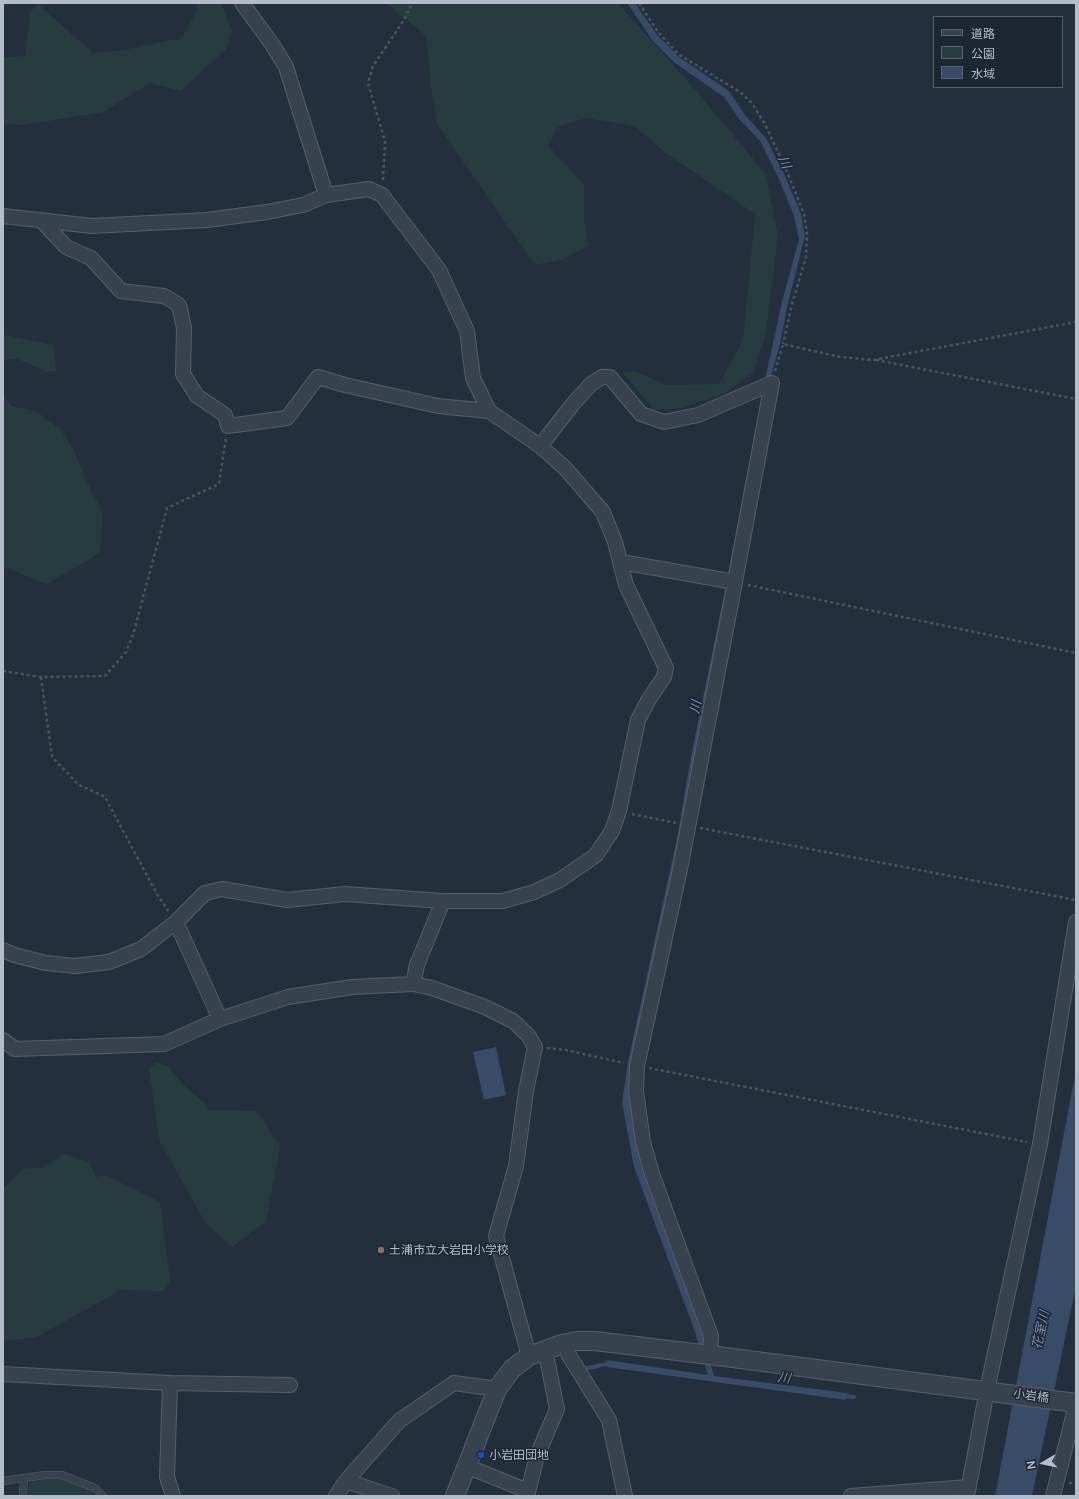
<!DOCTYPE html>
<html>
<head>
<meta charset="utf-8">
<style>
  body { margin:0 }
  #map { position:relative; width:1079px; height:1499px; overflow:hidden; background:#242f3e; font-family:Inter,"Noto Sans JP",sans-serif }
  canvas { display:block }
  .frame { position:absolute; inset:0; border:4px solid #b4bcc9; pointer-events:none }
  .legend { position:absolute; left:933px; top:16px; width:130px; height:72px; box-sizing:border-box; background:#1d2633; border:1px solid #59626f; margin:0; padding:5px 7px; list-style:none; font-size:12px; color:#b4bcc9 }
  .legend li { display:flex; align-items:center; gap:8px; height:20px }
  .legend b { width:20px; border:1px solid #59626f }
  .north { position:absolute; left:1023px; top:1443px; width:40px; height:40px; -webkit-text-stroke:3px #1d2633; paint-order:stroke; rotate:261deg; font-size:11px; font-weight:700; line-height:16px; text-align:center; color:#b4bcc9 }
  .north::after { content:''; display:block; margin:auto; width:14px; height:18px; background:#b4bcc9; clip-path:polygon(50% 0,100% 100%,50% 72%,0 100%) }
</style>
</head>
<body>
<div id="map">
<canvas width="1079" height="1499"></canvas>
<div class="frame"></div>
<ul class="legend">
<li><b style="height:5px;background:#38414e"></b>道路</li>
<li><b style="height:11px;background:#263c3f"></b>公園</li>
<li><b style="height:11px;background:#394c67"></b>水域</li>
</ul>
<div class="north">N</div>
</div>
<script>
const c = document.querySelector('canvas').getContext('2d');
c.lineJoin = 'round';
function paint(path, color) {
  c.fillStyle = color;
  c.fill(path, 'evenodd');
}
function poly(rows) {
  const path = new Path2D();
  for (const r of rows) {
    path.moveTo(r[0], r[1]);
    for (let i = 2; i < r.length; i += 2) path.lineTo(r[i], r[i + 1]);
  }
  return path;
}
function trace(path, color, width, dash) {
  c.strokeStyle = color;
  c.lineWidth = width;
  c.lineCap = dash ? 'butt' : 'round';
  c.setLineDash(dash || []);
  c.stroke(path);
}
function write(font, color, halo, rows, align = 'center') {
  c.font = font + ' Inter,"Noto Sans JP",sans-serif';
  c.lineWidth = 3;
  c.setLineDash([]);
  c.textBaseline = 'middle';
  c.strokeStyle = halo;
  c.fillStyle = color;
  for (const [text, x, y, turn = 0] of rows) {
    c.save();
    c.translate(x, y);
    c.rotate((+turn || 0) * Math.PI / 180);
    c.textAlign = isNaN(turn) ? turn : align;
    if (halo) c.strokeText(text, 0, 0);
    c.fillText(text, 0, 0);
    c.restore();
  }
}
paint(poly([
  [197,3,221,3,232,31,227,48,181,91,150,83,103,112,24,125,3,124,3,57,25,56,30,12,38,4,93,53,123,50,182,38,197,10],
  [386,3,618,3,691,85,766,174,778,236,766,332,754,371,726,393,682,408,654,410,622,372,634,371,666,385,719,384,743,340,755,214,666,153,634,126,587,118,559,126,548,145,584,186,584,218,588,246,563,259,535,265,437,124,431,86,426,36],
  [3,335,54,345,56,371,45,371,18,359,3,360],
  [3,395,11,406,36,411,61,430,73,449,92,493,103,512,100,553,47,584,7,568,3,569],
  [156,1062,167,1066,183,1084,206,1105,209,1110,257,1111,280,1146,266,1221,232,1247,206,1224,159,1140,149,1070],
  [64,1154,89,1162,96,1177,105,1175,160,1202,170,1281,163,1291,121,1290,37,1337,3,1341,3,1189,22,1169,44,1167],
  [56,1477,93,1491,92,1496,27,1496,30,1482]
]), '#263c3f');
paint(poly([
  [627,3,635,3,658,36,679,57,729,91,745,115,766,138,785,176,801,214,805,236,788,303,780,344,770,379,633,1076,630,1103,642,1166,700,1327,714,1376,847,1393,846,1400,607,1367,607,1360,708,1375,694,1329,634,1167,622,1102,628,1062,678,834,690,762,724,595,766,375,782,302,799,239,794,216,779,179,760,141,740,120,724,97,675,63,653,41],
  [496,1047,506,1095,484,1100,473,1052],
  [1076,1070,1076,1286,1032,1496,995,1496]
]), '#394c67');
trace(poly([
  [588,1368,606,1364,612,1365],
  [843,1396,854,1397]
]), '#394c67', 4);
const service = poly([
  [3,1481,45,1475,62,1475,95,1488,103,1496],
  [23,1496,24,1478]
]);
const minor = poly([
  [242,3,272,44,286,67,326,195],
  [3,216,92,226,207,220,267,212,303,205,326,195,369,189,382,195,439,270,467,331,473,378,489,411],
  [540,446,573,404,591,384,602,377,610,377,641,414,664,422,698,415,772,383],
  [621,562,735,582],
  [176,922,220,1019],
  [3,950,14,955,46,963,75,966,109,962,141,949,176,922,205,893,222,889,287,900,345,894,443,901,503,901,534,892,560,880,596,855,612,831,619,811,638,720,649,699,664,677,666,668,626,585,615,542,603,512,565,468,540,446,489,411,438,406,345,385,318,377,287,418,228,426,225,415,197,396,183,374,184,328,179,305,164,296,121,291,91,258,66,247,42,221],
  [413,984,417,965,443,901],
  [3,1040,15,1049,164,1044,220,1019,288,997,352,987,413,984,432,988,485,1007,513,1021,528,1035,535,1047,526,1091,516,1166,496,1236,529,1356],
  [562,1344,609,1420,625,1496],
  [710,1355,711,1336,652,1174,643,1142,636,1091,637,1066,680,869,735,582,772,383],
  [3,1374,170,1383,290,1385],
  [170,1383,167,1477,173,1496],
  [466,1466,528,1491],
  [346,1481,392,1496],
  [336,1496,346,1481,399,1421,454,1383,497,1389],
  [527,1496,537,1456,557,1409,545,1349],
  [851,1496,969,1487],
  [967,1496,987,1390,1040,1144,1076,922],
  [1053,1496,1076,1405]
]);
const tertiary = poly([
  [455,1496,497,1389,512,1369,529,1356,562,1344,577,1341,595,1341,710,1355,1076,1403]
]);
trace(service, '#565f6c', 8);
trace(minor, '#565f6c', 16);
trace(tertiary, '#565f6c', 20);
trace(poly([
  [639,3,658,32,678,54,740,92,751,102,765,124,788,174,804,214,807,233,806,257,792,304,783,344],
  [383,180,385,141,368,83,373,66,404,20,412,3],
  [876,360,1076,399],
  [775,371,783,344,840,357,873,360,1076,322],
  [748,585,1076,653],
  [3,671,41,677,105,676,126,652,133,635,167,508,219,484,226,438],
  [41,677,52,757,79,785,105,797,158,896,169,912],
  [632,814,676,823],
  [700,828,1076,900],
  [547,1048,566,1050,624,1063],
  [649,1068,1027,1142],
  [1069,1483,1076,1483]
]), '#44595c', 2.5, [3, 3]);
trace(service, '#38414e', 7);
trace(minor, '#38414e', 14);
trace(tertiary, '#38414e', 18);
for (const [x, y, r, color] of [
  [381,1250,4,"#8d6e63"],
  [481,1455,4,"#1a4fb4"]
]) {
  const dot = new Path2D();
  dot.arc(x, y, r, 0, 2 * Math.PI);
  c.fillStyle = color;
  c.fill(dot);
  trace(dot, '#1d2633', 1.5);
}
write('12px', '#b4bcc9', '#1d2633', [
  ["土浦市立大岩田小学校",389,1250],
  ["小岩田団地",489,1455]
], 'left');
write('12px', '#b4bcc9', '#1d2633', [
  ["小岩橋",1031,1396,8]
]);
write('italic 13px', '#7c92b1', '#1d2633', [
  ["川",784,162,66],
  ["川",696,707,-79],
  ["花室川",1041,1330,-78],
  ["川",784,1378,8]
]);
</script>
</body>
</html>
